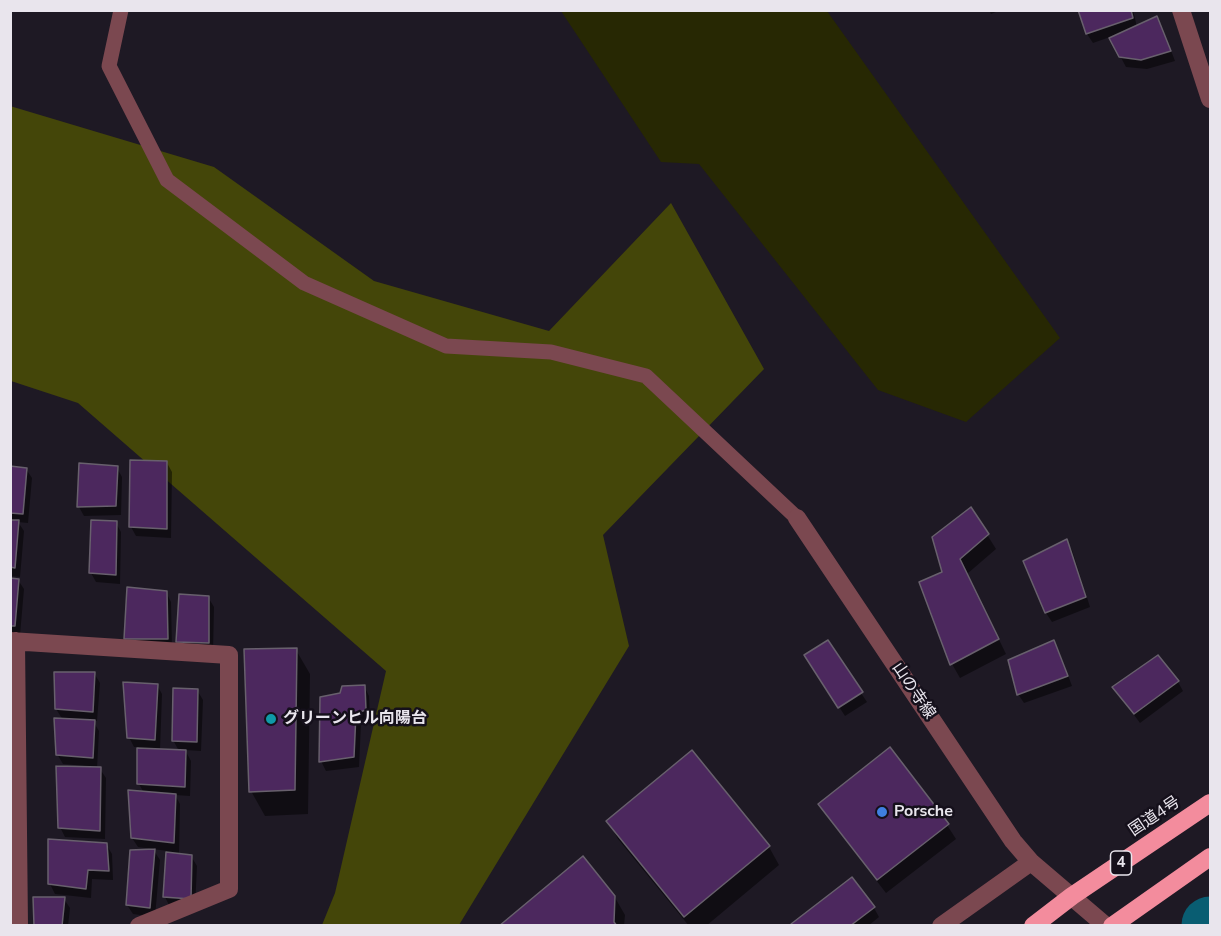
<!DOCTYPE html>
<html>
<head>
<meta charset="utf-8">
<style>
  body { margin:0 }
  #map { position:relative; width:1221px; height:936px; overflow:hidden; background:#1e1924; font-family:"Nunito Sans",sans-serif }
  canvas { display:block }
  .frame { position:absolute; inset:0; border:12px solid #e9e5ed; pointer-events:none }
</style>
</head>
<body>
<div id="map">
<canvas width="1221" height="936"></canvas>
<div class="frame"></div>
</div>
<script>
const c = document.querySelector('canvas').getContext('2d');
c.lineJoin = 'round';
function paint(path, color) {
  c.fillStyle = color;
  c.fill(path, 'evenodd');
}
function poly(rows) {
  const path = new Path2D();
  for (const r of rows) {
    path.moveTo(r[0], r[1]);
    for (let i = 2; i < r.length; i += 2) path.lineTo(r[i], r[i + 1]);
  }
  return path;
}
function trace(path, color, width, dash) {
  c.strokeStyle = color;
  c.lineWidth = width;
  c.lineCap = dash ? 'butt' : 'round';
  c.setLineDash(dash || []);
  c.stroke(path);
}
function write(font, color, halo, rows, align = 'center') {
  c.font = font + ' "Nunito Sans","Noto Sans JP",sans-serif';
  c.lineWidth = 5;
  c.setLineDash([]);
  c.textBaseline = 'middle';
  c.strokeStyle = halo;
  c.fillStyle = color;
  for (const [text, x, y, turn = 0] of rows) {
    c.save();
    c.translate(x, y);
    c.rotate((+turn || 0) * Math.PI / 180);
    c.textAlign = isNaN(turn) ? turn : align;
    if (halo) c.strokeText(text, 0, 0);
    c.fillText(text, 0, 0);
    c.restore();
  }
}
paint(poly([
  [561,11,827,11,1060,338,966,422,878,390,699,164,661,162]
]), '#272803');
paint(poly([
  [10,106,214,167,374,281,549,331,671,203,764,369,603,535,629,646,459,925,322,925,335,893,386,671,78,403,11,381]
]), '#444609');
paint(poly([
  [989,10,1001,10,991,14],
  [1079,10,1133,10,1137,27,1157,18,1162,27,1175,61,1147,69,1126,67,1110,37,1093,43,1087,34],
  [167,463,172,472,171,538,136,536,131,527],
  [10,468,26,469,32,478,28,523,18,522,24,531,20,577,10,576],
  [117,468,122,477,121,515,84,516,79,507],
  [971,509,996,549,967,574,1006,654,960,678,952,664,944,573],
  [116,523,121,532,120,584,96,582,91,573],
  [1066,541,1072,550,1090,607,1052,622,1046,613,1025,562],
  [10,580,18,580,24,589,20,635,10,634],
  [166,592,171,602,172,648,131,648,125,638],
  [208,597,214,607,213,652,183,651,178,641],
  [1054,642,1059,651,1072,686,1024,703,1018,694],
  [296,650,310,674,308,814,265,816,251,791],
  [1158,657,1178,682,1183,691,1140,723,1120,696,1114,687],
  [812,665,861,693,867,702,845,716],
  [94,673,100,683,97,721,93,721,99,731,97,769,100,769,106,778,105,839,65,837,60,827,85,766,63,764,57,754,63,720,56,709],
  [157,685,162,694,160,750,179,751,173,740,197,690,203,700,201,751,185,750,191,761,190,796,175,795,180,804,179,855,191,856,197,866,195,908,170,907,165,897,167,851,153,849,160,860,155,917,133,914,127,905,152,849,138,847,132,838,144,793,139,784,139,747,134,747,129,737],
  [364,686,369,696,370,719,361,723,359,767,326,771,321,761],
  [820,804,947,825,956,839,886,893,828,818],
  [608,821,769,847,779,865,706,926,689,926,618,839],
  [106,844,112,854,113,880,92,879,91,898,55,894,50,884],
  [614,896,625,915,624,926,502,926],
  [64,899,70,908,68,926,36,926],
  [874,908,879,917,868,926,794,926]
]), '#0007');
trace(poly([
  [1210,926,1210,925]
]), '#095d72', 57);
const building = poly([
  [1078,10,1131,10,1133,18,1086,34,1078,10],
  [1157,16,1171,51,1141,60,1119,57,1109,38,1157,16],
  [130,460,167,461,167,529,129,527,130,460],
  [79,463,118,466,116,506,77,507,79,463],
  [10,466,27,468,23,514,10,513,10,466],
  [971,507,989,534,960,559,999,639,950,665,919,582,942,572,932,537,971,507],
  [10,520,19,520,15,568,10,567,10,520],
  [91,520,117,521,116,575,89,573,91,520],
  [1067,539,1086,597,1045,613,1023,561,1067,539],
  [10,578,19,579,15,626,10,626,10,578],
  [127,587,167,591,168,639,124,639,127,587],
  [179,594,209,596,209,643,176,642,179,594],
  [828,640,863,692,838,708,804,655,828,640],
  [1054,640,1068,676,1017,695,1008,660,1054,640],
  [297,648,295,790,249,792,244,649,297,648],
  [1158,655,1179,681,1134,714,1112,687,1158,655],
  [54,672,95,672,93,712,55,709,54,672],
  [123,682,158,684,155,740,127,738,123,682],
  [365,685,366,710,356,713,354,757,319,762,320,697,340,693,342,686,365,685],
  [173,688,198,689,197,742,172,741,173,688],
  [54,718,95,720,93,758,56,755,54,718],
  [890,747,949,824,877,880,818,804,890,747],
  [137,748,186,750,185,787,137,784,137,748],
  [692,750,770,846,684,917,606,821,692,750],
  [56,766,101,767,100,831,58,828,56,766],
  [128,790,176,794,174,843,131,838,128,790],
  [48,839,107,843,109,871,88,870,86,889,48,884,48,839],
  [155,849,150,908,126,905,130,850,155,849],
  [166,852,192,855,191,899,163,897,166,852],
  [583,856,615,896,614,922,617,926,499,926,583,856],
  [852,877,875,907,850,926,792,926,791,924,852,877],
  [33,897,65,897,62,926,34,926,33,897]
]);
paint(building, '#4c285e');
trace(building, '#68606d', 1.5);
trace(poly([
  [121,10,109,66,167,180,304,283,446,346,551,352,646,376,797,518]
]), '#7b4850', 15);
trace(poly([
  [1181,10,1210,99],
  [797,518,1013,841,1031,862],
  [10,641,229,655,229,889,139,926],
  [16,641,19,926],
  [941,926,1031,862,1106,926]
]), '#7b4850', 18);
trace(poly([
  [1033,926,1072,896,1210,803],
  [1112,926,1210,857]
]), '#f38c9d', 18);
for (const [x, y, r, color] of [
  [271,719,6,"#0f9aa8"],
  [882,812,6,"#3f7fe0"]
]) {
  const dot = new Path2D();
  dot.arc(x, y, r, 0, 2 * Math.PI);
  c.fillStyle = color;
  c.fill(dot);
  trace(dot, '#15101b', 2);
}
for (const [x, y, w] of [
  [1121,863,21]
]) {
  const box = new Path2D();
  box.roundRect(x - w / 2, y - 12, w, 24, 4.5);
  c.fillStyle = '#15101b';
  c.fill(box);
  trace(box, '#e9e5ed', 1.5);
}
write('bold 15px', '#e9e5ed', null, [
  ["4",1121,863]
]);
write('16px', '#e9e5ed', '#15101b', [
  ["山の寺線",913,691,56],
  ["国道4号",1155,817,-34]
]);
write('bold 16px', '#e9e5ed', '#15101b', [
  ["グリーンヒル向陽台",283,719],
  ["Porsche",894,812]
], 'left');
</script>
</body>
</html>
